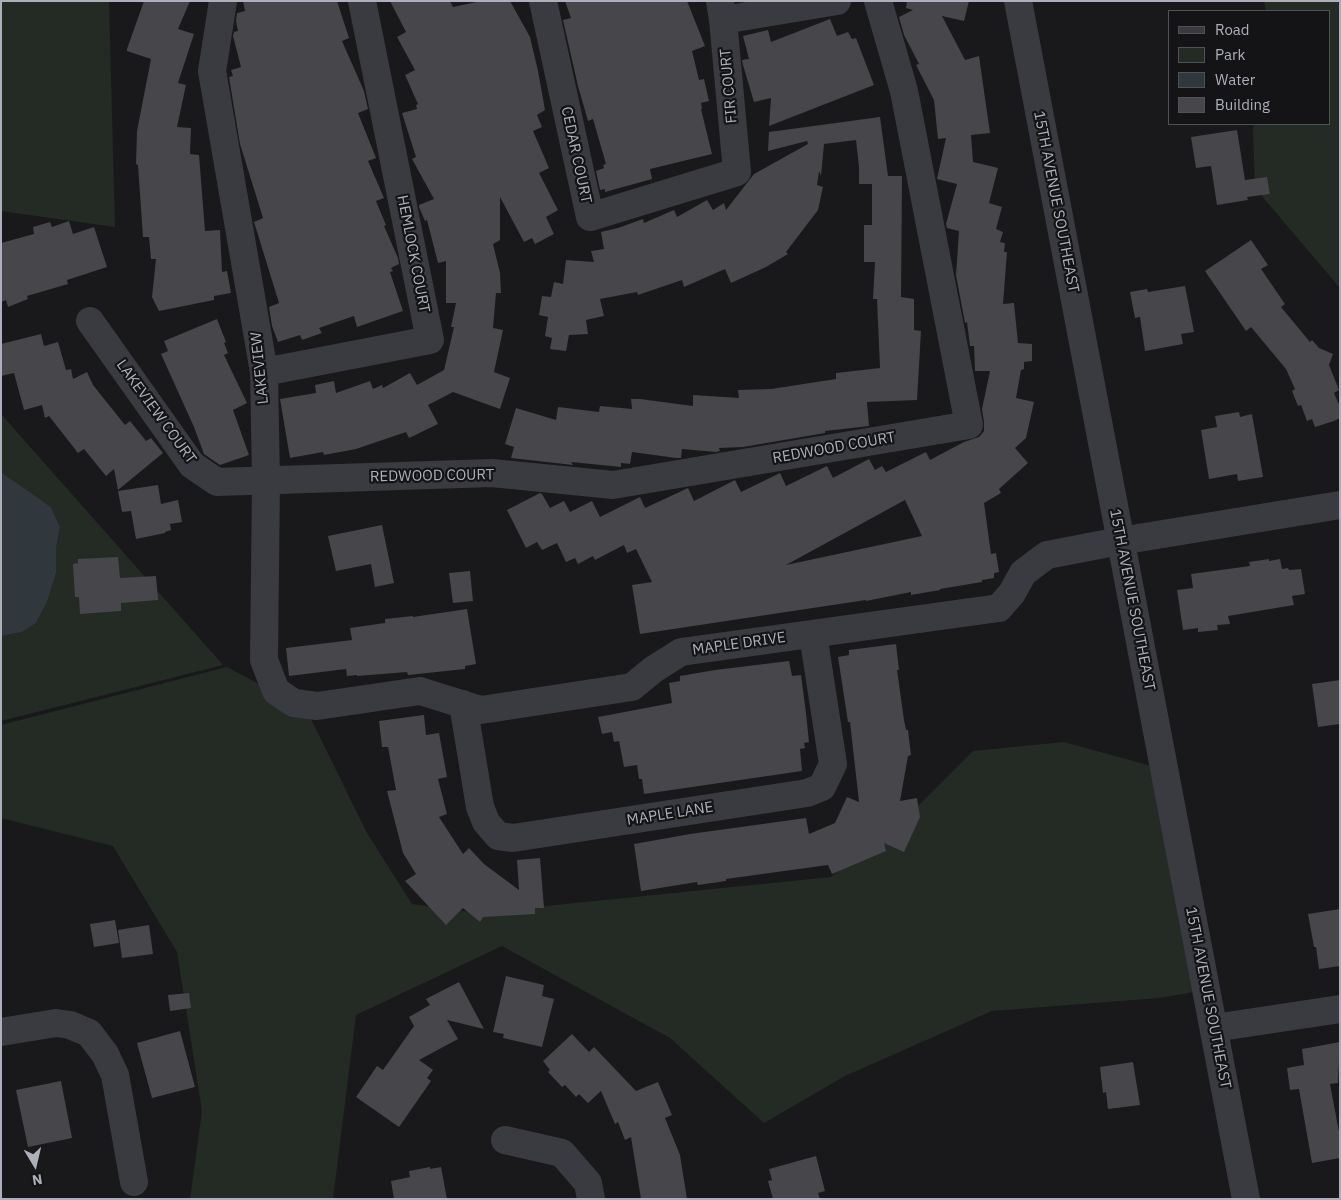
<!DOCTYPE html>
<html>
<head>
<meta charset="utf-8">
<style>
  body { margin:0 }
  #map { position:relative; width:1341px; height:1200px; overflow:hidden; background:#19191b; font-family:"IBM Plex Sans",sans-serif }
  canvas { display:block }
  .frame { position:absolute; inset:0; border:2px solid #adb0ba; pointer-events:none }
  .legend { position:absolute; left:1168px; top:10px; width:162px; height:115px; box-sizing:border-box; background:#141416; border:1px solid #515258; margin:0; padding:6px 9px; list-style:none; font-size:15px; color:#adb0ba }
  .legend li { display:flex; align-items:center; gap:10px; height:25px }
  .legend b { width:25px; border:1px solid #515258 }
  .north { position:absolute; left:10px; top:1140px; width:50px; height:50px; -webkit-text-stroke:4px #141416; paint-order:stroke; rotate:171deg; font-size:14px; font-weight:700; line-height:20px; text-align:center; color:#adb0ba }
  .north::after { content:''; display:block; margin:auto; width:18px; height:22px; background:#adb0ba; clip-path:polygon(50% 0,100% 100%,50% 72%,0 100%) }
</style>
</head>
<body>
<div id="map">
<canvas width="1341" height="1200"></canvas>
<div class="frame"></div>
<ul class="legend">
<li><b style="height:6px;background:#3a3b40"></b>Road</li>
<li><b style="height:14px;background:#232b24"></b>Park</li>
<li><b style="height:14px;background:#30383e"></b>Water</li>
<li><b style="height:14px;background:#46464b"></b>Building</li>
</ul>
<div class="north">N</div>
</div>
<script>
const c = document.querySelector('canvas').getContext('2d');
c.lineJoin = 'round';
function paint(path, color) {
  c.fillStyle = color;
  c.fill(path, 'evenodd');
}
function poly(rows) {
  const path = new Path2D();
  for (const r of rows) {
    path.moveTo(r[0], r[1]);
    for (let i = 2; i < r.length; i += 2) path.lineTo(r[i], r[i + 1]);
  }
  return path;
}
function trace(path, color, width, dash) {
  c.strokeStyle = color;
  c.lineWidth = width;
  c.lineCap = dash ? 'butt' : 'round';
  c.setLineDash(dash || []);
  c.stroke(path);
}
function write(font, color, halo, rows, align = 'center') {
  c.font = font + ' "IBM Plex Sans",sans-serif';
  c.lineWidth = 4.5;
  c.setLineDash([]);
  c.textBaseline = 'middle';
  c.strokeStyle = halo;
  c.fillStyle = color;
  for (const [text, x, y, turn = 0] of rows) {
    c.save();
    c.translate(x, y);
    c.rotate((+turn || 0) * Math.PI / 180);
    c.textAlign = isNaN(turn) ? turn : align;
    if (halo) c.strokeText(text, 0, 0);
    c.fillText(text, 0, 0);
    c.restore();
  }
}
paint(poly([
  [1,1,109,1,115,227,1,211],
  [1264,1,1340,1,1340,288,1255,188,1253,129,1254,124,1330,124,1330,11,1266,11],
  [1,414,223,665,1,721,1,636,22,632,36,623,47,602,56,573,56,549,60,527,51,507,1,472],
  [227,667,306,709,367,833,412,904,477,913,831,877,913,811,973,751,1064,742,1173,772,1218,988,1159,998,992,1011,845,1076,764,1123,670,1038,502,946,356,1015,333,1199,190,1199,202,1111,177,952,113,846,1,818,1,725]
]), '#232b24');
paint(poly([
  [1,472,51,507,60,527,56,549,56,573,47,602,36,623,22,632,1,636]
]), '#30383e');
paint(poly([
  [144,1,190,1,178,29,194,34,178,83,186,85,177,127,191,128,190,154,199,155,205,231,220,230,222,272,227,271,231,293,214,296,214,300,159,311,152,297,156,259,151,259,149,237,143,237,138,165,136,164,137,131,151,59,127,51,127,49],
  [243,1,337,1,349,38,342,41,364,91,368,109,358,113,376,158,368,161,384,198,376,201,386,225,384,226,398,258,399,264,391,268,393,271,390,272,403,311,357,327,354,316,319,328,322,333,302,340,300,335,278,342,272,326,269,307,279,303,254,222,263,218,240,144,229,77,233,76,231,70,241,67,233,36,234,32,238,31,236,21,237,13,245,11],
  [390,1,450,1,453,7,481,1,510,1,530,37,538,71,545,110,537,115,542,127,533,131,549,168,539,173,558,210,546,217,554,234,535,244,532,238,524,242,500,197,500,240,493,244,500,273,501,293,496,293,493,328,503,330,494,372,510,378,500,409,453,392,428,405,438,424,409,438,406,432,356,449,324,455,323,452,290,458,280,399,316,393,315,385,334,381,336,393,370,381,373,389,382,385,383,388,410,373,417,385,444,370,454,327,451,327,456,303,446,303,446,261,438,263,427,220,425,221,419,207,419,205,434,199,412,159,416,157,402,113,417,109,416,105,418,104,405,75,415,70,397,37,406,32],
  [565,1,687,1,705,46,692,51,699,80,704,79,709,101,701,103,702,109,701,109,712,154,650,169,652,179,605,192,605,189,600,190,596,171,604,168,603,165,606,164,593,119,588,121,578,86,563,20,571,18],
  [907,1,969,1,964,21,942,16,965,60,979,56,990,133,971,135,973,162,998,168,989,203,1002,207,996,229,1003,232,1000,242,1005,243,1004,252,1007,252,1003,304,1014,303,1018,343,1032,344,1032,361,1024,362,1024,369,1021,370,1016,398,1034,402,1026,438,1015,448,1028,463,999,489,1001,493,984,503,991,554,996,553,999,572,994,573,994,578,982,580,982,582,940,589,940,590,911,595,911,592,866,601,866,600,640,634,632,585,652,582,636,549,627,553,624,545,595,560,593,556,578,564,575,558,566,562,557,543,542,550,537,542,526,548,507,510,540,493,542,494,550,508,564,501,570,512,592,501,600,517,640,497,645,508,688,488,694,501,735,480,741,492,780,473,786,486,827,466,833,478,869,459,875,470,882,466,886,472,926,452,930,460,964,442,979,437,984,431,984,422,982,409,990,371,975,371,974,346,970,346,967,322,965,323,956,275,959,231,947,228,946,224,957,184,937,179,946,138,938,139,934,100,916,65,919,64,904,35,899,17,913,10,906,8],
  [905,500,922,536,786,565],
  [830,19,837,36,848,32,852,39,856,38,874,85,769,126,771,98,754,102,743,65,742,60,749,59,743,36,768,30,771,42],
  [880,117,888,176,902,176,901,297,914,299,914,330,921,331,917,400,867,402,869,426,825,431,825,433,743,447,719,448,720,451,716,452,682,449,681,458,676,458,632,452,630,464,621,463,621,467,571,462,573,465,511,458,514,447,505,444,516,408,556,420,558,407,599,412,600,406,632,409,631,399,640,399,693,406,693,395,739,398,738,390,771,389,836,379,836,373,880,368,877,299,873,299,875,262,864,262,864,225,872,225,872,184,859,184,859,167,856,140,824,144,821,176,819,171,817,185,823,187,818,210,786,252,788,254,766,267,731,283,725,269,684,287,682,280,638,295,637,292,600,299,604,316,586,320,588,334,569,335,566,351,550,349,552,338,545,336,548,317,539,315,542,296,551,297,554,282,563,284,566,260,594,262,591,251,604,249,601,232,618,228,643,219,644,223,674,210,677,217,707,200,713,210,724,203,726,210,754,174,808,144,807,141,768,151,769,132],
  [1237,130,1245,180,1267,177,1270,194,1247,197,1248,200,1217,205,1211,166,1196,168,1191,137],
  [69,221,73,234,94,227,107,267,67,280,68,284,27,296,28,299,8,307,6,300,1,302,1,243,34,234,33,227,50,222,52,227],
  [1251,240,1268,265,1261,269,1285,304,1281,307,1310,342,1312,340,1319,348,1333,354,1329,365,1339,390,1334,393,1340,407,1340,418,1334,421,1315,427,1312,419,1307,421,1301,405,1298,406,1292,391,1295,389,1286,369,1251,327,1246,331,1205,271],
  [1185,286,1194,332,1181,334,1183,344,1145,351,1140,317,1135,318,1130,292,1147,289,1148,292],
  [217,319,226,342,224,343,228,353,224,355,247,403,233,410,249,455,220,465,204,454,194,427,161,354,168,351,164,341],
  [41,334,44,346,58,342,66,370,71,369,73,379,87,372,93,385,125,425,130,421,146,441,151,438,163,453,118,490,114,469,106,476,84,449,78,453,49,416,45,418,42,405,24,410,14,373,1,376,1,344],
  [1239,412,1240,417,1252,414,1263,477,1238,481,1237,474,1209,479,1201,430,1217,427,1215,416],
  [158,485,161,504,178,500,182,522,170,524,171,530,165,532,165,533,136,539,131,511,122,512,118,491],
  [382,525,394,583,375,587,371,564,336,571,328,536],
  [118,557,120,578,156,576,158,600,121,603,121,611,80,614,79,597,75,597,73,564,78,563,78,559],
  [1269,559,1269,561,1280,559,1282,569,1288,568,1289,570,1301,569,1305,594,1292,596,1294,605,1228,616,1230,624,1217,625,1218,630,1198,632,1198,628,1183,630,1177,590,1193,588,1191,574,1250,566,1249,562],
  [470,571,473,601,453,603,449,573],
  [467,609,476,664,465,666,465,669,408,675,407,672,357,676,357,675,347,676,346,669,289,676,286,648,352,640,350,628,385,623,385,619,413,616,413,617],
  [896,644,899,670,897,670,904,720,906,730,908,730,911,755,908,756,900,801,917,798,920,817,904,852,884,843,886,851,832,874,828,865,726,879,726,881,698,885,697,882,641,891,634,844,690,834,806,818,809,834,835,823,847,797,859,802,850,722,848,722,838,657,849,655,849,650],
  [789,661,792,676,801,675,806,713,809,742,804,743,805,748,800,749,802,771,644,794,642,779,639,779,637,765,624,767,619,741,614,742,612,732,602,734,598,717,672,703,669,683,680,681,680,676,715,670],
  [1340,680,1340,724,1318,727,1312,684],
  [424,715,426,735,439,733,447,777,438,779,447,814,439,817,463,854,469,848,484,864,519,890,517,860,540,858,544,908,535,908,535,914,483,917,480,922,463,908,446,925,405,881,416,874,403,853,387,791,396,790,388,747,382,747,379,721],
  [1340,909,1340,966,1319,969,1316,947,1314,947,1308,914],
  [115,920,119,943,94,947,90,924],
  [149,925,153,954,122,958,118,930],
  [506,976,544,985,542,996,554,999,542,1047,503,1038,504,1034,493,1032],
  [459,982,484,1029,447,1020,458,1039,419,1060,433,1070,427,1078,431,1081,399,1127,356,1097,377,1066,383,1070,414,1026,409,1017,430,1005,426,999],
  [189,993,191,1008,170,1011,168,995],
  [180,1031,195,1087,152,1098,137,1043],
  [572,1034,589,1052,594,1047,636,1091,658,1082,672,1115,665,1118,680,1155,687,1199,641,1199,631,1137,625,1140,618,1122,615,1124,601,1091,588,1103,579,1094,576,1097,565,1085,562,1087,548,1072,550,1070,543,1061],
  [1340,1042,1338,1083,1330,1084,1340,1137,1340,1158,1312,1163,1299,1089,1290,1090,1287,1068,1304,1065,1302,1049],
  [1133,1062,1140,1105,1108,1109,1106,1092,1103,1093,1100,1067],
  [61,1081,72,1138,28,1147,16,1090],
  [816,1156,825,1191,818,1193,820,1199,773,1199,768,1181,772,1180,769,1169],
  [430,1167,430,1169,441,1167,447,1199,394,1199,391,1181,410,1177,409,1171]
]), '#46464b');
trace(poly([
  [223,1,212,71,264,372,266,480,264,660,276,691,294,703,317,706,420,691,481,710,632,687,654,669,681,652,999,608,1012,593,1023,573,1047,555,1120,541,1340,505],
  [543,1,590,217,737,172,723,20,720,1],
  [1018,1,1246,1199],
  [723,20,837,1],
  [90,321,192,465,217,482,492,473,613,485,969,425,904,91,878,1],
  [264,372,430,340,362,1],
  [463,704,480,807,486,822,498,836,513,838,807,793,822,787,833,764,813,634],
  [1214,1028,1340,1009],
  [1,1032,56,1023,70,1025,89,1033,105,1054,115,1075,134,1182],
  [505,1140,562,1153,588,1183,591,1199]
]), '#3a3b40', 28);
write('15px', '#adb0ba', '#141416', [
  ["FIR COURT",729,86,-95],
  ["CEDAR COURT",576,155,78],
  ["15TH AVENUE SOUTHEAST",1056,202,79],
  ["HEMLOCK COURT",413,254,79],
  ["LAKEVIEW",260,368,-96],
  ["LAKEVIEW COURT",156,412,54],
  ["REDWOOD COURT",834,448,-10],
  ["REDWOOD COURT",432,476,-1],
  ["15TH AVENUE SOUTHEAST",1132,600,79],
  ["MAPLE DRIVE",739,644,-8],
  ["MAPLE LANE",670,814,-9],
  ["15TH AVENUE SOUTHEAST",1208,998,79]
]);
</script>
</body>
</html>
